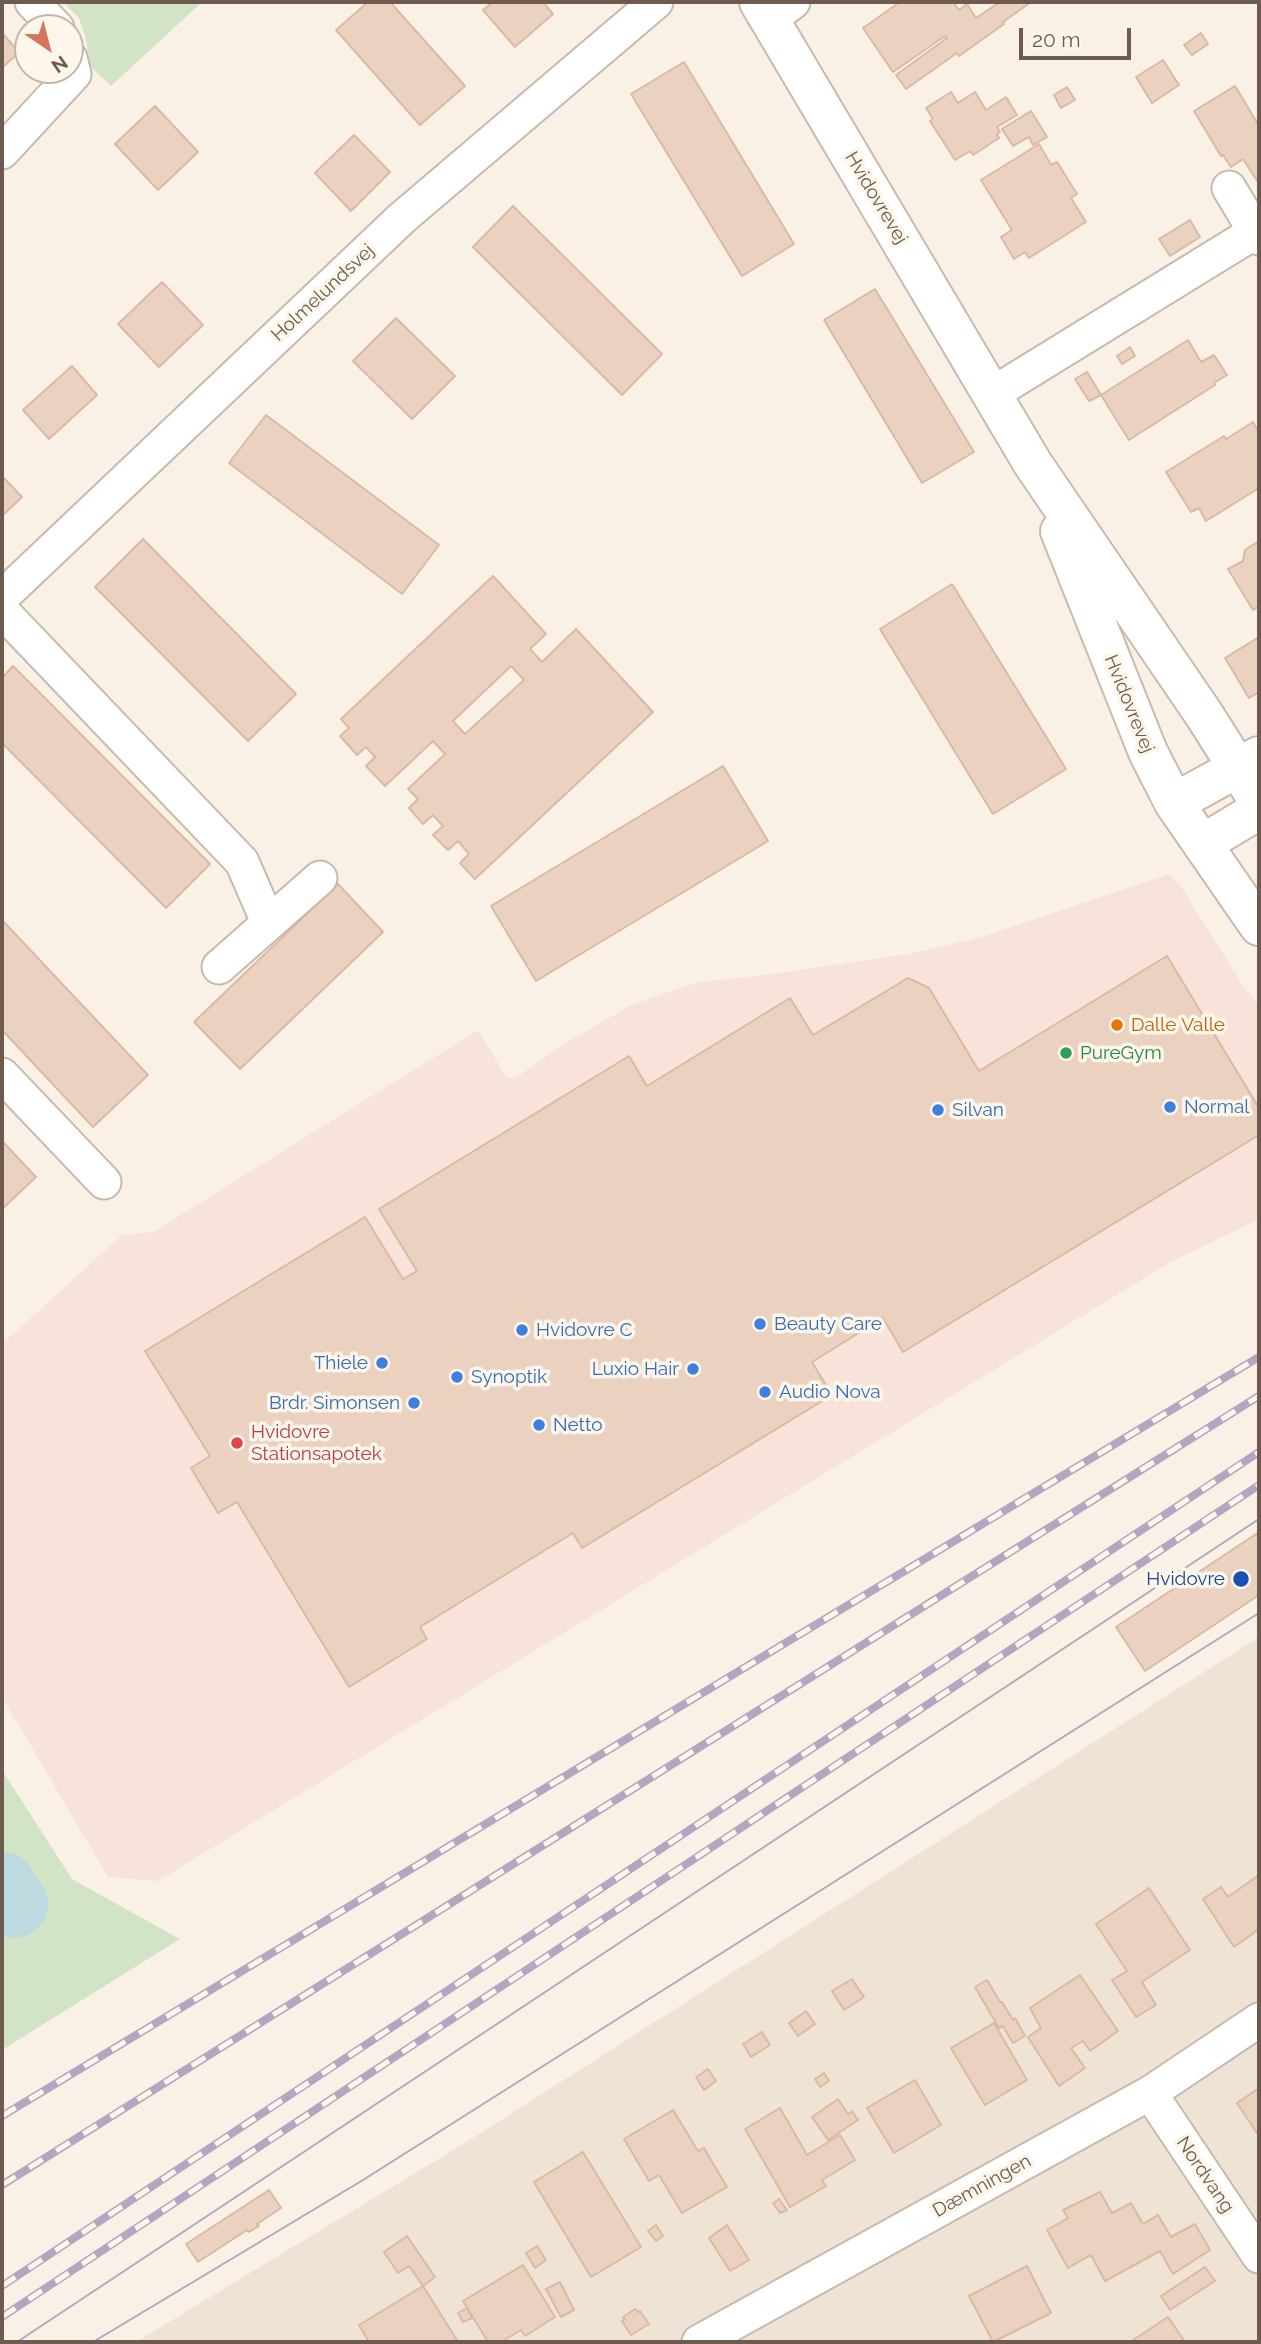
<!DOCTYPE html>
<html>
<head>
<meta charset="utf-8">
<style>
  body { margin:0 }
  #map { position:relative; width:1261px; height:2344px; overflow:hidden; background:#f9f1e5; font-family:Raleway,sans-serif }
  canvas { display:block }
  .frame { position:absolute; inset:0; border:4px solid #6e5a4e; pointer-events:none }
  .north { position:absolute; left:14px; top:14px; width:70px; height:70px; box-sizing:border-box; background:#fcf6eb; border:2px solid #c3b8ac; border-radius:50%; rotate:145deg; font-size:19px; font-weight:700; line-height:28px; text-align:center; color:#6e5a4e }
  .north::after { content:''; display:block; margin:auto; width:24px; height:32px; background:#d3765a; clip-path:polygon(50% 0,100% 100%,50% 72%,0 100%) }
  .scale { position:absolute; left:1019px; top:28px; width:112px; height:32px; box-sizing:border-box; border:4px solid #6e5a4e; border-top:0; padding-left:9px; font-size:21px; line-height:24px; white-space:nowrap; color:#6e5a4e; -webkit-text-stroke:5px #fcf6eb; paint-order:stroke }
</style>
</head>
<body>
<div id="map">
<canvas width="1261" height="2344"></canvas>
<div class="frame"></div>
<div class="north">N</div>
<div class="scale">20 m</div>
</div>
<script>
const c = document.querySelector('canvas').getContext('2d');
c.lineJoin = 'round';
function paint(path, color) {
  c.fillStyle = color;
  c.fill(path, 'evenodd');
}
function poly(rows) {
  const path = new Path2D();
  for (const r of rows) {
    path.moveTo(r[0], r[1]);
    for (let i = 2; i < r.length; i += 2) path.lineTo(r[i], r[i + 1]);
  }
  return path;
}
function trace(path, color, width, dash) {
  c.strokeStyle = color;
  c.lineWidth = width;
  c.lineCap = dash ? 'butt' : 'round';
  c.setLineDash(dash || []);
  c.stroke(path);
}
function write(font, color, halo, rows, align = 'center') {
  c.font = font + ' Raleway,sans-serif';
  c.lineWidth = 7;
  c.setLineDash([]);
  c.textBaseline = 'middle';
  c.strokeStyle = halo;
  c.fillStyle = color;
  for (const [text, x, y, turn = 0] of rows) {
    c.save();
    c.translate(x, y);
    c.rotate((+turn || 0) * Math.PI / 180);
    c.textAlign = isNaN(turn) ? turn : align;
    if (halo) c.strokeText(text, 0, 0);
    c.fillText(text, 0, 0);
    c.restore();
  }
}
paint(poly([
  [1259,1637,1259,2342,136,2342,468,2141]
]), '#efe3d5');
paint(poly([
  [1169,874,1182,888,1244,987,1259,1005,1259,1219,1169,1263,158,1881,108,1877,2,1697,2,1344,122,1235,153,1232,478,1030,507,1078,514,1079,561,1046,631,1005,699,982,765,975,908,954,979,938]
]), '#f8e3da');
paint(poly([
  [63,2,202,2,111,86,89,65,86,38,79,18],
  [2,1770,72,1879,180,1939,2,2050]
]), '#d2e4c6');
trace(poly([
  [2,1886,14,1904]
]), '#bcdae0', 68);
const building = poly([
  [368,2,390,2,465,86,420,125,336,30,368,2],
  [493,2,543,2,553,14,515,47,483,10,493,2],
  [900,2,953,2,959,10,967,4,976,18,1000,2,1031,2,1003,22,1004,24,959,56,957,53,906,89,896,75,947,38,945,36,893,72,863,28,900,2],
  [2,33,19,52,2,68,2,33],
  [1201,33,1208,44,1192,55,1184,45,1201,33],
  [1163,60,1179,85,1152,103,1136,77,1163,60],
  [684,62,794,244,742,276,631,94,684,62],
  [1235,86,1259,126,1259,184,1243,159,1231,167,1223,155,1221,156,1194,111,1235,86],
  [1067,87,1075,100,1061,108,1054,95,1067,87],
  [951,92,958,103,975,92,986,110,1006,97,1017,115,997,127,1000,132,997,134,999,138,973,155,970,151,955,160,930,121,933,119,926,108,951,92],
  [155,106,198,152,158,190,115,144,155,106],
  [1031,111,1047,137,1033,145,1029,137,1013,146,1002,129,1031,111],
  [354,135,390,172,351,211,315,173,354,135],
  [1039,144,1051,165,1057,162,1077,194,1071,198,1086,222,1029,258,1025,252,1014,259,1001,237,1012,230,981,180,1039,144],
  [513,206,662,354,622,395,473,247,513,206],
  [1190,220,1200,237,1170,256,1159,239,1190,220],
  [162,282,203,325,159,367,118,324,162,282],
  [875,289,974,452,922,483,824,320,875,289],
  [396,318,455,376,412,419,353,361,396,318],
  [1188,340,1201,362,1214,355,1227,375,1214,383,1215,385,1129,440,1101,395,1188,340],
  [1130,347,1135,356,1122,364,1117,356,1130,347],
  [72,366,97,395,49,439,23,410,72,366],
  [1087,372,1101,395,1089,401,1075,379,1087,372],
  [266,415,439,545,402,594,229,463,266,415],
  [1253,422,1259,432,1259,488,1206,521,1199,508,1191,512,1166,472,1224,436,1226,439,1253,422],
  [2,476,22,497,2,516,2,476],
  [143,539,296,694,248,741,95,587,143,539],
  [1259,541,1259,606,1253,610,1228,569,1243,561,1245,550,1259,541],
  [493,576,546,634,530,649,542,662,576,629,653,712,475,879,460,863,469,854,458,841,448,850,433,835,443,826,433,815,423,824,409,808,418,799,408,789,445,754,433,741,385,786,366,766,375,757,366,747,357,755,340,736,349,728,341,719,493,576],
  [511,666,524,680,465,734,453,721,511,666],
  [952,584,1066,769,993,814,880,629,952,584],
  [1259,637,1259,692,1249,698,1225,658,1259,637],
  [13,666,210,864,166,908,2,743,2,678,13,666],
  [723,766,768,841,536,981,491,906,723,766],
  [338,884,383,932,240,1069,194,1022,338,884],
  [2,920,148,1075,93,1127,2,1030,2,920],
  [1167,956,1259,1108,1259,1135,903,1352,883,1318,812,1362,832,1395,582,1548,573,1533,420,1627,427,1639,349,1687,237,1502,218,1513,191,1468,210,1456,145,1351,365,1217,403,1279,417,1271,379,1209,629,1056,647,1086,790,998,813,1035,908,978,929,988,979,1071,1167,956],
  [2,1141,36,1177,2,1209,2,1141],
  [1259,1532,1259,1595,1145,1671,1116,1627,1259,1532],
  [1259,1875,1259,1929,1234,1947,1203,1899,1221,1887,1228,1897,1259,1875],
  [1149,1888,1190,1950,1142,1982,1156,2005,1136,2017,1112,1980,1127,1971,1096,1924,1149,1888],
  [1080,1975,1118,2031,1090,2051,1083,2041,1071,2048,1085,2068,1059,2086,1028,2037,1041,2028,1030,2008,1080,1975],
  [852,1979,864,1997,844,2010,832,1991,852,1979],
  [987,1980,1000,2002,1002,2002,1013,2020,1015,2018,1025,2036,1013,2043,1003,2026,999,2028,975,1987,987,1980],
  [806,2011,815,2024,798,2036,789,2023,806,2011],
  [994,2023,1027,2080,985,2105,951,2048,994,2023],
  [762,2032,770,2045,751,2057,743,2044,762,2032],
  [708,2069,716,2081,704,2090,696,2077,708,2069],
  [824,2073,829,2081,820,2087,815,2079,824,2073],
  [915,2080,941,2125,894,2153,867,2108,915,2080],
  [1259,2088,1259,2136,1237,2103,1259,2088],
  [838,2099,848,2114,852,2111,858,2120,828,2140,812,2117,838,2099],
  [780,2108,807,2155,840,2135,855,2160,822,2180,826,2186,790,2207,745,2129,780,2108],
  [673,2110,698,2151,704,2148,727,2187,682,2213,659,2175,649,2181,624,2139,673,2110],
  [583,2152,641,2247,591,2277,534,2182,583,2152],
  [269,2190,281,2208,257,2224,259,2226,249,2232,247,2230,198,2262,186,2244,269,2190],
  [1100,2192,1112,2213,1131,2203,1143,2224,1158,2215,1171,2237,1195,2224,1210,2250,1173,2274,1160,2251,1105,2281,1091,2255,1068,2268,1047,2230,1068,2218,1063,2210,1100,2192],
  [779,2199,787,2210,780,2213,773,2203,779,2199],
  [656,2225,663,2236,656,2241,648,2231,656,2225],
  [727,2225,749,2260,730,2271,709,2238,727,2225],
  [407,2236,435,2277,423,2286,409,2266,398,2273,384,2252,407,2236],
  [537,2246,546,2260,535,2268,526,2253,537,2246],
  [523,2265,555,2317,525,2336,521,2330,501,2342,488,2342,463,2301,523,2265],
  [1027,2266,1051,2313,993,2342,969,2296,1027,2266],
  [1205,2267,1215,2281,1170,2310,1161,2296,1205,2267],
  [560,2282,574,2310,561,2317,546,2289,560,2282],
  [423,2286,458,2342,369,2342,359,2325,423,2286],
  [467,2308,472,2318,463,2322,458,2313,467,2308],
  [635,2309,638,2312,640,2311,649,2324,631,2335,622,2321,625,2319,623,2317,635,2309],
  [1168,2317,1185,2342,1130,2342,1168,2317]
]);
paint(building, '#ebd2c0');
trace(building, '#dbb9a3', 2);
const street = poly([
  [32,2,57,28],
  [770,19,793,2],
  [2,152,74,74,70,58],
  [1229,188,1259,238],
  [992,394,1255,232],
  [2,597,402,218,656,2],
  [2,611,242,862,268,922],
  [219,967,320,878],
  [2,1075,104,1182],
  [1150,2093,1259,2256],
  [699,2342,1150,2093,1259,2020]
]);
const secondary = poly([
  [759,2,1033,464,1205,716,1259,802],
  [1060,531,1148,752,1174,803,1259,926],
  [1174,803,1259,756],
  [1202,844,1259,810]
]);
trace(street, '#c8b9ad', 37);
trace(secondary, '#cbbaac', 42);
trace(street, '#fff', 33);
trace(secondary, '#fff', 38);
trace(poly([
  [17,2342,1259,1519],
  [93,2342,363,2180,1259,1613]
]), '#b4a5c1', 2);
const rail = poly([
  [2,2116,1259,1357],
  [2,2185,1259,1396],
  [2,2286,1259,1452],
  [2,2317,1259,1485]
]);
trace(rail, '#b4a5c1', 8);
trace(rail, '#fcf6eb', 5, [16]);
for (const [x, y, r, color] of [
  [1117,1025,7,"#e8710a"],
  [1066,1053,7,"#2e9e5b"],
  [1170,1107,7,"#3f7fe0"],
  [938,1110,7,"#3f7fe0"],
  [760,1324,7,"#3f7fe0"],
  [522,1330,7,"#3f7fe0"],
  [382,1363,7,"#3f7fe0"],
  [693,1369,7,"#3f7fe0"],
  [457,1377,7,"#3f7fe0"],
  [765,1392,7,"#3f7fe0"],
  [414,1403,7,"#3f7fe0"],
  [539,1425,7,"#3f7fe0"],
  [237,1443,7,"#e0444e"],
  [1241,1579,9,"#1a4fb4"]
]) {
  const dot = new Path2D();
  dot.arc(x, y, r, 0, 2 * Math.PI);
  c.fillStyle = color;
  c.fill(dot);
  trace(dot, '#fcf6eb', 2.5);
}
write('19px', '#6e5a4e', '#fcf6eb', [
  ["Hvidovrevej",876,198,59],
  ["Holmelundsvej",323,293,-43],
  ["Hvidovrevej",1129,704,68],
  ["Nordvang",1205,2175,56],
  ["Dæmningen",982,2186,-29]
]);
write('19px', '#c56008', '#fcf6eb', [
  ["Dalle Valle",1131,1025]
], 'left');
write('19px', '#27864d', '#fcf6eb', [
  ["PureGym",1080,1053]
], 'left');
write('19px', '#366cbe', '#fcf6eb', [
  ["Normal",1184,1107],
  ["Silvan",952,1110],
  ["Beauty Care",774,1324],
  ["Hvidovre C",536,1330],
  ["Thiele",368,1363,"right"],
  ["Luxio Hair",679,1369,"right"],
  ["Synoptik",471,1377],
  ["Audio Nova",779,1392],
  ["Brdr. Simonsen",400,1403,"right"],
  ["Netto",553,1425]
], 'left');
write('19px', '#be3a42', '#fcf6eb', [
  ["Hvidovre",251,1432],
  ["Stationsapotek",251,1454]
], 'left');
write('19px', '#164399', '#fcf6eb', [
  ["Hvidovre",1225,1579]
], 'right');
</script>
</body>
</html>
